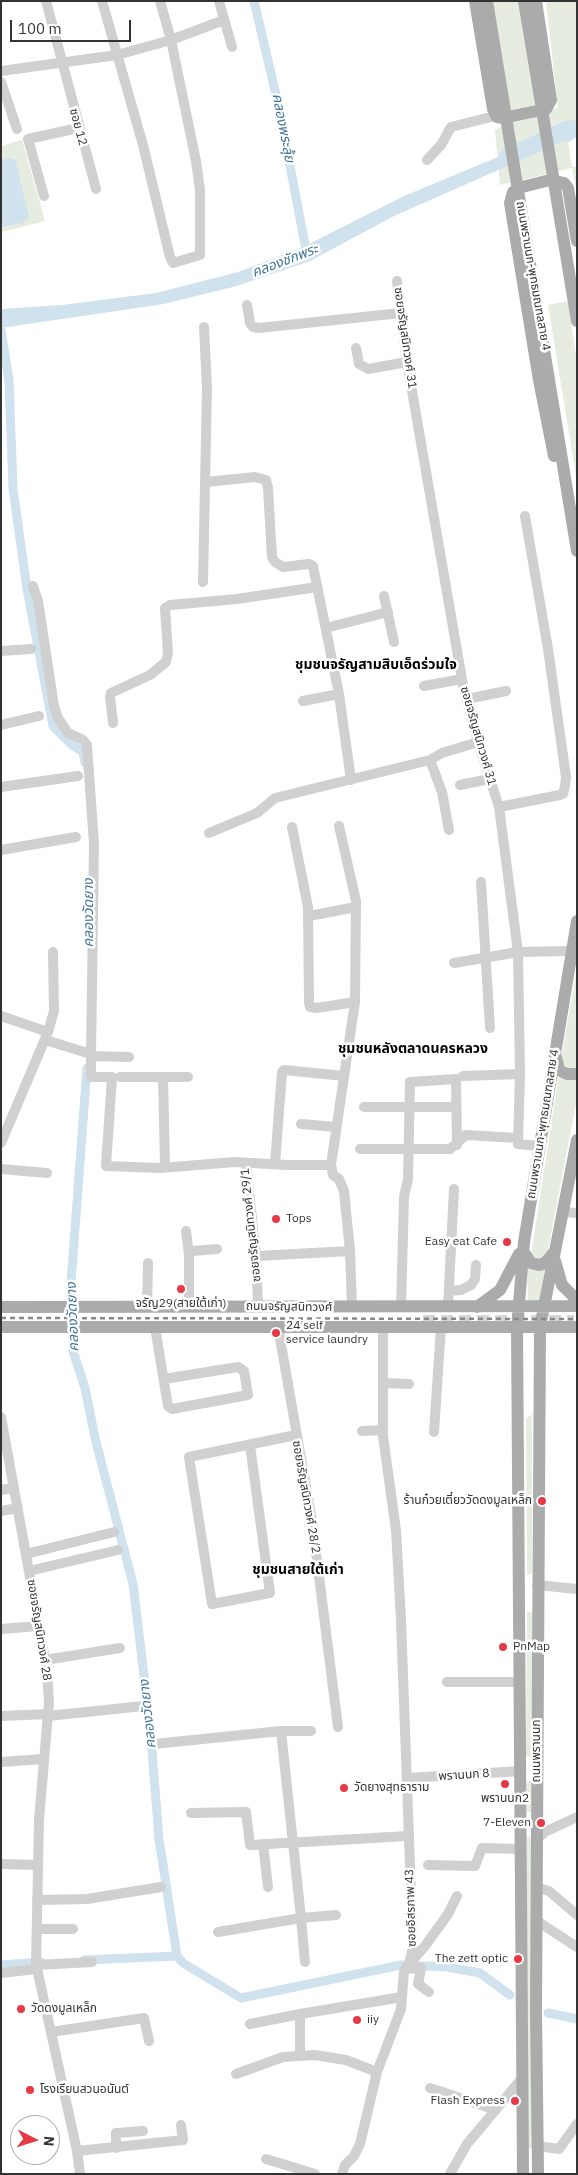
<!DOCTYPE html>
<html>
<head>
<meta charset="utf-8">
<style>
  body { margin:0 }
  #map { position:relative; width:578px; height:2175px; overflow:hidden; background:#fff; font-family:"IBM Plex Sans",sans-serif }
  canvas { display:block }
  .frame { position:absolute; inset:0; border:2px solid #333; pointer-events:none }
  .north { position:absolute; left:10px; top:2115px; width:50px; height:50px; box-sizing:border-box; background:#fff; border:1px solid #adadad; border-radius:50%; rotate:95deg; font-size:14px; font-weight:700; line-height:20px; text-align:center; color:#333 }
  .north::after { content:''; display:block; margin:auto; width:18px; height:22px; background:#e63946; clip-path:polygon(50% 0,100% 100%,50% 72%,0 100%) }
  .scale { position:absolute; left:10px; top:20px; width:121px; height:22px; box-sizing:border-box; border:2px solid #333; border-top:0; padding-left:6px; font-size:15px; line-height:18px; white-space:nowrap; color:#333; -webkit-text-stroke:4px #fff; paint-order:stroke }
</style>
</head>
<body>
<div id="map">
<canvas width="578" height="2175"></canvas>
<div class="frame"></div>
<div class="north">N</div>
<div class="scale">100 m</div>
</div>
<script>
const c = document.querySelector('canvas').getContext('2d');
c.lineJoin = 'round';
function paint(path, color) {
  c.fillStyle = color;
  c.fill(path, 'evenodd');
}
function poly(rows) {
  const path = new Path2D();
  for (const r of rows) {
    path.moveTo(r[0], r[1]);
    for (let i = 2; i < r.length; i += 2) path.lineTo(r[i], r[i + 1]);
  }
  return path;
}
function trace(path, color, width, dash) {
  c.strokeStyle = color;
  c.lineWidth = width;
  c.lineCap = dash ? 'butt' : 'round';
  c.setLineDash(dash || []);
  c.stroke(path);
}
function write(font, color, halo, rows, align = 'center') {
  c.font = font + ' "IBM Plex Sans","Noto Sans Thai",sans-serif';
  c.lineWidth = 5;
  c.setLineDash([]);
  c.textBaseline = 'middle';
  c.strokeStyle = halo;
  c.fillStyle = color;
  for (const [text, x, y, turn = 0] of rows) {
    c.save();
    c.translate(x, y);
    c.rotate((+turn || 0) * Math.PI / 180);
    c.textAlign = isNaN(turn) ? turn : align;
    if (halo) c.strokeText(text, 0, 0);
    c.fillText(text, 0, 0);
    c.restore();
  }
}
paint(poly([
  [480,1,533,1,549,110,558,108,546,1,577,1,577,120,565,122,572,167,577,167,577,194,572,168,500,185,495,130,501,127],
  [22,140,45,221,1,232,1,146],
  [568,301,577,362,577,482,548,305],
  [577,969,577,1070,573,1070,563,1065,561,1059],
  [559,1074,577,1078,577,1099,548,1250,540,1261,531,1255],
  [527,1268,545,1269,541,1298,538,1302,528,1302],
  [532,1414,532,1572,530,1575,527,1574,526,1419],
  [527,1611,533,1613,531,1756,528,1757,526,1755],
  [529,1781,531,1781,533,1809,531,1812,527,1812,526,1784],
  [530,1836,532,1837,532,2147,529,2149,527,2146,527,1838]
]), '#e6ecdf');
paint(poly([
  [577,120,577,137,569,142,564,141,394,216,310,261,237,286,164,304,1,328,1,309,62,305,156,293,238,272,303,247,404,196,498,157,502,150,565,121],
  [12,158,16,162,29,216,23,223,1,227,1,160]
]), '#cfe2ee');
trace(poly([
  [254,1,278,103,307,255],
  [1,330,9,380,13,489,27,589,53,726,72,745,83,752,85,763],
  [87,1068,70,1296,73,1351,85,1388,95,1438,133,1584,150,1726,159,1839,177,1956,183,1963,241,1998,401,1965,447,1967,480,1973,510,1995],
  [84,1960,177,1956],
  [1,1965,41,1962],
  [548,2013,577,2019]
]), '#cfe2ee', 9);
trace(poly([
  [423,1321,574,1321]
]), '#d6d6d6', 12, [12, 6]);
trace(poly([
  [46,1,96,189],
  [102,1,143,145,170,257,173,263,200,255,200,190,196,161,171,40,160,1],
  [219,1,232,47],
  [1,71,117,55,171,40,224,20],
  [1,82,17,129],
  [427,160,441,145,451,127,491,117,497,117],
  [44,196,28,139,78,128],
  [397,281,407,362,463,685,478,742,499,807,518,952,520,1074,518,1144,539,1146],
  [247,305,250,323,253,327,259,328,401,313],
  [356,348,359,364,368,369,407,362],
  [206,482,255,477,266,480,268,488,272,557,275,562,283,567,309,564,313,566,339,694,351,780],
  [203,582,207,388,204,327],
  [33,586,38,601,54,706,58,718,68,733,83,740,87,745,94,844,91,1056],
  [384,596,394,642],
  [326,628,388,612],
  [1,651,31,649],
  [424,686,462,679],
  [467,699,506,691],
  [303,701,339,694],
  [113,723,110,697,111,693,150,675,166,662,168,653,165,608,170,605,237,599,317,587],
  [1,725,39,716],
  [430,760,442,792,449,830],
  [460,785,490,779],
  [1,787,78,776],
  [499,807,560,795,563,794,565,786,566,777,548,649,525,516],
  [339,826,356,901,355,1002,331,1165,333,1175,339,1179,344,1191,350,1251,352,1307],
  [292,827,308,907,309,1003,310,1007,317,1008,355,1002],
  [209,833,257,813,275,798,430,760,442,753,478,742],
  [1,850,76,837],
  [481,882,490,1028],
  [309,916,356,907],
  [454,963,518,952,572,951],
  [1,1016,48,1032],
  [45,1040,91,1054],
  [129,1057,91,1056,91,1077,112,1077,106,1166,160,1168,235,1162,287,1165,331,1165],
  [463,1076,520,1074],
  [120,1077,188,1077],
  [163,1077,165,1167],
  [364,1107,456,1107],
  [301,1124,336,1127],
  [1,1143,48,1032,54,1011,53,952],
  [360,1149,450,1149,466,1135,518,1138],
  [246,1163,256,1256,258,1306],
  [275,1164,282,1072,284,1070,344,1076],
  [1,1169,47,1173],
  [563,1212,577,1213],
  [186,1231,189,1255],
  [256,1256,350,1251],
  [449,1291,461,1290,471,1285,475,1279,476,1265],
  [189,1306,189,1255,193,1251,217,1249],
  [448,1306,454,1189],
  [147,1307,148,1263],
  [401,1307,404,1197,408,1179,410,1082,456,1079,457,1145],
  [155,1327,168,1406,172,1409,248,1395,244,1371,238,1367,164,1379],
  [278,1327,312,1521,338,1727],
  [383,1383,409,1384],
  [1,1417,47,1671,49,1702,39,1820,36,1964,77,2151,80,2174],
  [362,1431,383,1430],
  [434,1432,441,1327],
  [250,1445,270,1593,212,1604,189,1457,296,1435],
  [1,1490,13,1488],
  [1,1511,18,1508],
  [26,1554,114,1532],
  [29,1571,118,1550],
  [537,1585,577,1589],
  [1,1629,39,1626],
  [45,1660,120,1648],
  [447,1682,520,1682],
  [1,1716,48,1714],
  [48,1716,143,1706],
  [281,1731,311,1731],
  [154,1744,281,1731,301,1918,218,1932],
  [1,1762,43,1759],
  [407,1778,521,1771],
  [191,1813,246,1812,250,1845,408,1836],
  [537,1839,545,1832,577,1817],
  [263,1844,268,1887],
  [1,1864,38,1865],
  [428,1865,475,1866,482,1848,521,1849],
  [538,1888,549,1891,577,1915],
  [37,1900,87,1899,161,1887],
  [537,1921,577,1947],
  [37,1929,73,1929],
  [412,1961,425,1946,448,1914,457,1896],
  [305,1962,301,1918,336,1915],
  [36,1965,92,1962],
  [405,1969,421,1968,418,1984,429,1992],
  [1,1973,37,1969],
  [250,2024,300,2014],
  [51,2032,144,2018,149,2041],
  [300,2056,300,2014,402,1997],
  [236,2074,283,2057,315,2055,346,2060,377,2072],
  [430,2088,496,2110],
  [538,2146,559,2149,577,2124],
  [116,2148,116,2133,143,2131],
  [77,2151,183,2140,181,2125],
  [266,2159,315,2174],
  [342,2174,345,2165,354,2156,360,2144,377,2072,401,2009,404,1971,409,1963,413,1948,401,1620,396,1530,383,1436,383,1327],
  [450,2174,467,2144,523,2077]
]), '#d0d0d0', 10);
trace(poly([
  [475,1,493,109,497,117,503,118,546,109,551,100,536,1],
  [487,1,577,551],
  [524,1,577,321],
  [554,456,539,380,510,203,513,192,522,187,550,180,564,183,568,188,577,241],
  [556,1057,559,1070,567,1074,577,1074],
  [523,1251,531,1263,539,1265,545,1263,555,1251],
  [555,1261,562,1285,577,1300],
  [1,1307,577,1306],
  [477,1307,500,1290,519,1254],
  [1,1327,577,1327],
  [523,2174,517,1328,524,1242,577,921],
  [538,2174,536,2009,540,1327,577,1140]
]), '#ababab', 12);
trace(poly([
  [1,1318,577,1319]
]), '#888', 2.5, [5, 4]);
for (const [x, y, r, color] of [
  [276,1219,5,"#e63946"],
  [507,1242,5,"#e63946"],
  [181,1289,5,"#e63946"],
  [276,1333,5,"#e63946"],
  [542,1501,5,"#e63946"],
  [503,1647,5,"#e63946"],
  [505,1784,5,"#e63946"],
  [344,1788,5,"#e63946"],
  [541,1823,5,"#e63946"],
  [518,1959,5,"#e63946"],
  [21,2009,5,"#e63946"],
  [357,2020,5,"#e63946"],
  [30,2090,5,"#e63946"],
  [515,2101,5,"#e63946"]
]) {
  const dot = new Path2D();
  dot.arc(x, y, r, 0, 2 * Math.PI);
  c.fillStyle = color;
  c.fill(dot);
  trace(dot, '#fff', 2);
}
write('12px', '#333', '#fff', [
  ["ซอย 12",78,127,75],
  ["ถนนพรานนก-พุทธมณฑลสาย 4",533,276,80],
  ["ซอยจรัญสนิทวงศ์ 31",405,338,82],
  ["ซอยจรัญสนิทวงศ์ 31",478,736,74],
  ["ถนนพรานนก-พุทธมณฑลสาย 4",543,1124,-81],
  ["ซอยจรัญสนิทวงศ์ 29/1",251,1225,-96],
  ["ถนนจรัญสนิทวงศ์",289,1307,1],
  ["ซอยจรัญสนิทวงศ์ 28/2",306,1497,80],
  ["ซอยจรัญสนิทวงศ์ 28",39,1630,81],
  ["ถนนพรานนก",537,1751,-90],
  ["พรานนก 8",464,1775,-4],
  ["ซอยอิสรภาพ 43",411,1908,-92]
]);
write('12px', '#333', '#fff', [
  ["Tops",286,1219],
  ["Easy eat Cafe",497,1242,"right"],
  ["จรัญ29(สายใต้เก่า)",181,1304,"center"],
  ["24 self",286,1326],
  ["service laundry",286,1340],
  ["ร้านก๋วยเตี๋ยววัดดงมูลเหล็ก",532,1501,"right"],
  ["PnMap",513,1647],
  ["วัดยางสุทธาราม",354,1788],
  ["พรานนก2",505,1799,"center"],
  ["7-Eleven",531,1823,"right"],
  ["The zett optic",508,1959,"right"],
  ["วัดดงมูลเหล็ก",31,2009],
  ["iiy",367,2020],
  ["โรงเรียนสวนอนันต์",40,2090],
  ["Flash Express",505,2101,"right"]
], 'left');
write('italic 14px', '#3f7597', '#fff', [
  ["คลองพระลุ้ย",283,128,79],
  ["คลองชักพระ",285,261,-21],
  ["คลองวัดยาง",89,913,-90],
  ["คลองวัดยาง",73,1317,-92],
  ["คลองวัดยาง",148,1714,-96]
]);
write('bold 14px', '#000', '#fff', [
  ["ชุมชนจรัญสามสิบเอ็ดร่วมใจ",376,665],
  ["ชุมชนหลังตลาดนครหลวง",413,1049],
  ["ชุมชนสายใต้เก่า",298,1570]
]);
</script>
</body>
</html>
